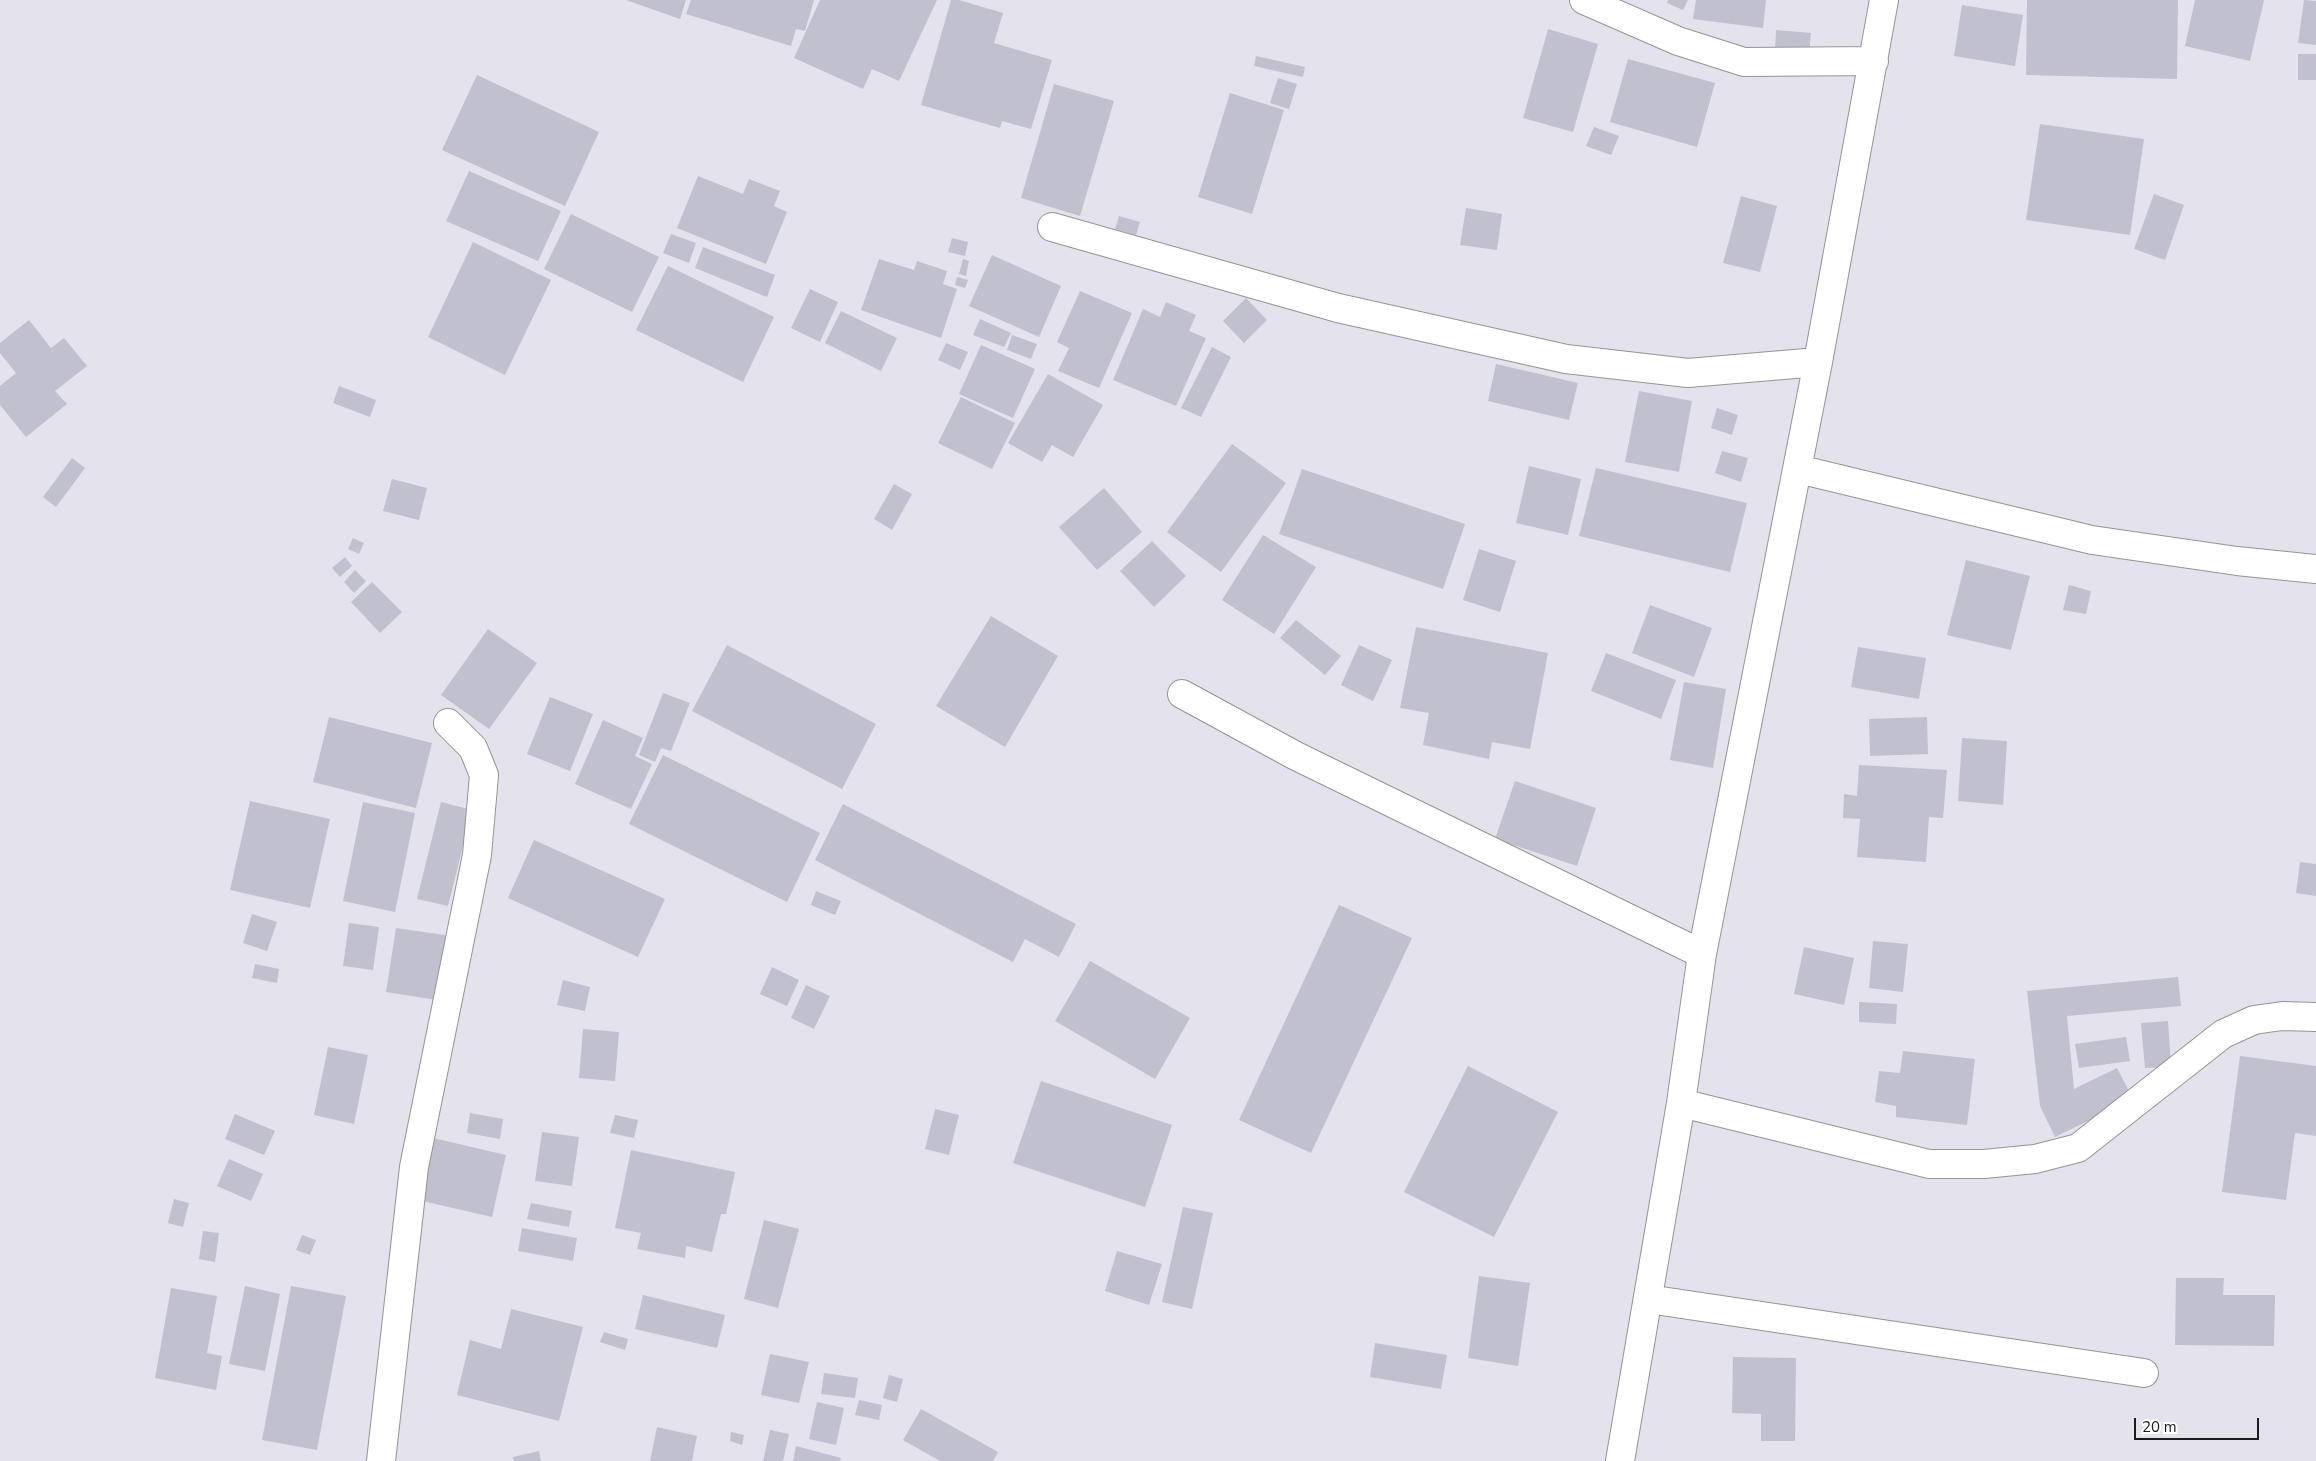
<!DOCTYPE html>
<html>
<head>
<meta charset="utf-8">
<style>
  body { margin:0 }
  #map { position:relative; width:2316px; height:1461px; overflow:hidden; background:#e4e2ec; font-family:"Nunito Sans",sans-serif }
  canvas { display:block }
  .scale { position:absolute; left:2134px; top:1418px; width:125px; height:22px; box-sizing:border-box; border:2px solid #1b1b1b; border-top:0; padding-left:6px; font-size:15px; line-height:18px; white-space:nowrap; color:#1b1b1b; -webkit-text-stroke:4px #fff; paint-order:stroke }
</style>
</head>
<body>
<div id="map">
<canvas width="2316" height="1461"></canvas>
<div class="scale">20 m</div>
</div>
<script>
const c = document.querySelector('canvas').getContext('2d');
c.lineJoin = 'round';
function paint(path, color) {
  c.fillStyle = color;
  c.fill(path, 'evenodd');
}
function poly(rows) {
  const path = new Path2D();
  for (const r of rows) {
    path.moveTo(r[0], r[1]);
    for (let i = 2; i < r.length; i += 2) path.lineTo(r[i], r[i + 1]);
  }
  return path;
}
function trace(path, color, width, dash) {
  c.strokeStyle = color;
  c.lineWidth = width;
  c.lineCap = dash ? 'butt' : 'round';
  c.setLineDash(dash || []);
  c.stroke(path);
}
paint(poly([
  [626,0,686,0,680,19],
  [691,0,814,0,805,31,796,29,791,46,686,14],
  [820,0,937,0,899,81,872,69,863,89,794,58],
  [951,0,959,0,1003,13,994,43,1052,60,1031,129,1002,121,1000,128,921,105],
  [1668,0,1688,0,1683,10,1667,3],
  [1696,0,1766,0,1763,28,1693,19],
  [2027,0,2178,0,2177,79,2026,75],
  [2195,0,2264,0,2250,61,2185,46],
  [2304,0,2316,1,2316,45,2298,43],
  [1962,5,2023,15,2015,66,1954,56],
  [1548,29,1598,44,1573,132,1523,118],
  [1776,30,1811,33,1809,53,1775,50],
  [2298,54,2316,54,2316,80,2298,80],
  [1256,56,1305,67,1303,77,1254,66],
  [1628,59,1715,83,1697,147,1610,122],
  [477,75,599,132,565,206,442,150],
  [1278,78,1297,84,1289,109,1270,103],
  [1054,84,1114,101,1080,216,1021,198],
  [1230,93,1284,110,1252,214,1198,197],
  [2040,124,2144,139,2130,235,2026,220],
  [1594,127,1619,136,1611,155,1586,146],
  [469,171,561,211,538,261,446,221],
  [698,176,743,194,749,179,780,191,774,206,787,212,766,264,677,228],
  [2154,194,2184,205,2165,260,2134,249],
  [1741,196,1777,206,1760,272,1723,263],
  [1466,208,1502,214,1497,250,1460,245],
  [571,214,659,257,632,312,544,269],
  [1119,216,1140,222,1136,235,1115,229],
  [671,234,696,243,689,263,663,253],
  [952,238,968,242,965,256,948,252],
  [473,242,551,280,505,375,428,337],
  [703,247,775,275,767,297,695,268],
  [992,255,1061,286,1039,337,969,306],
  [879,259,914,270,917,261,947,271,943,284,957,289,941,338,861,310],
  [963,259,969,261,966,276,959,274],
  [668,266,774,317,743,382,636,330],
  [957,277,968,280,965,288,955,285],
  [810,289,838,302,820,342,791,328],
  [1080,291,1132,313,1099,388,1058,371,1069,348,1057,342],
  [1246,298,1267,320,1244,343,1223,321],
  [1166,302,1196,315,1189,331,1206,338,1176,406,1113,380,1143,309,1160,317],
  [841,311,897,338,881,371,825,343],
  [980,319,1011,333,1004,347,973,335],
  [29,320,51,348,64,338,87,366,55,391,67,404,26,437,0,405,0,386,16,373,0,353,0,343],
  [1012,335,1037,344,1031,359,1007,350],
  [946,343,968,352,960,370,938,360],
  [981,345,1035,369,1013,418,959,394],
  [1212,347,1231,357,1201,417,1181,408],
  [1496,364,1578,383,1569,420,1488,401],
  [1048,374,1103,405,1073,457,1052,445,1042,462,1008,443],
  [339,386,376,400,370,417,333,403],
  [1639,391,1692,401,1679,472,1625,462],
  [961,397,1015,423,992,469,938,443],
  [1717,408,1738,415,1732,435,1711,428],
  [1232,444,1286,483,1221,572,1167,532],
  [1722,451,1748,458,1741,482,1715,473],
  [72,458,85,468,56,507,43,497],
  [1529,466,1581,479,1568,535,1516,523],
  [1596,468,1747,503,1730,572,1579,536],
  [1302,469,1465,524,1443,589,1279,534],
  [392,479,427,488,419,520,383,511],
  [894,484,912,494,892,530,874,519],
  [1104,488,1142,532,1097,570,1059,527],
  [1263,535,1316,567,1274,634,1222,600],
  [353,538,364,543,359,554,348,549],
  [1152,541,1186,576,1154,607,1120,571],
  [1479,549,1516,561,1500,612,1463,600],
  [345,557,352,566,340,577,332,568],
  [1966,560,2030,576,2011,650,1947,635],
  [355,570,366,581,354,593,344,582],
  [372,582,402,612,380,633,351,602],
  [2069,585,2091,591,2086,614,2063,610],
  [1650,605,1712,628,1694,677,1632,653],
  [991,616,1058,656,1005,747,936,706],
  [1296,620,1341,656,1325,675,1280,638],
  [1416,627,1548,653,1530,749,1492,742,1489,759,1423,745,1429,713,1400,708],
  [488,629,537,663,489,729,441,695],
  [727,645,876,724,842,789,692,711],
  [1359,645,1392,660,1373,701,1341,685],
  [1858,647,1926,658,1919,699,1851,687],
  [1606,653,1676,680,1661,719,1591,691],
  [1684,682,1726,689,1713,768,1670,760],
  [663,693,690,703,671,751,661,748,655,762,639,755],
  [550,697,593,714,570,771,527,754],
  [329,717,432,743,416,808,313,782],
  [1927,717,1928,754,1870,756,1869,719],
  [603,720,643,738,635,756,652,764,631,809,575,784],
  [1962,738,2007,741,2003,805,1958,801],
  [663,755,820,833,787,902,629,824],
  [1859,765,1947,770,1943,818,1929,817,1926,862,1857,857,1860,819,1843,818,1844,794,1857,796],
  [1515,781,1596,808,1577,866,1495,839],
  [250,801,330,819,310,908,230,890],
  [363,802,415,813,395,912,343,901],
  [441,802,472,810,448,906,417,899],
  [843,804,1076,924,1059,957,1025,939,1013,962,815,860],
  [534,840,665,899,638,957,508,898],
  [2300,862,2316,864,2316,896,2296,893],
  [816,891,841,901,835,915,811,905],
  [1339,905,1412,938,1311,1153,1239,1120],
  [252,914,277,922,267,951,243,943],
  [349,923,379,927,373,970,343,966],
  [396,928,452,936,443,1001,386,992],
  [1873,941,1908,944,1903,992,1869,988],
  [1804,947,1854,958,1844,1005,1794,994],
  [1090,961,1190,1018,1155,1079,1055,1021],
  [255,964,279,969,277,983,252,978],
  [772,967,799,980,787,1006,760,994],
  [2178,977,2181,1006,2067,1016,2074,1089,2117,1068,2133,1099,2055,1137,2040,1106,2027,991],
  [563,980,590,987,585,1011,557,1005],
  [806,985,830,996,814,1029,791,1018],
  [1859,1002,1897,1004,1896,1024,1859,1022],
  [2168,1021,2171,1067,2145,1068,2141,1023],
  [583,1029,619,1032,615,1081,579,1078],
  [2126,1037,2130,1061,2079,1068,2075,1044],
  [328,1047,368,1055,354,1124,314,1115],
  [1903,1051,1975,1059,1967,1125,1896,1117,1896,1106,1875,1102,1879,1071,1900,1073],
  [2240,1056,2316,1066,2316,1136,2295,1133,2286,1200,2222,1192],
  [1468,1066,1558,1112,1494,1237,1404,1192],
  [1041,1081,1172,1125,1145,1207,1013,1163],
  [935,1109,959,1115,949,1155,925,1149],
  [470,1113,503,1119,500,1139,467,1133],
  [235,1114,275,1131,264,1155,225,1139],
  [615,1115,638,1120,634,1138,610,1133],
  [542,1132,579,1137,572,1186,535,1181],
  [433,1138,506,1155,492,1217,418,1200],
  [631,1150,735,1172,726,1214,721,1214,712,1252,686,1246,685,1258,637,1249,641,1233,615,1228],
  [229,1159,263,1174,251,1201,217,1186],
  [174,1199,189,1203,183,1227,168,1223],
  [531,1203,572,1211,569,1227,527,1219],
  [1183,1207,1213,1213,1192,1309,1162,1302],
  [764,1220,799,1229,778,1308,744,1299],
  [522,1228,577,1238,573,1261,518,1251],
  [203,1231,219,1233,215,1262,199,1259],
  [302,1235,316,1240,310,1255,296,1250],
  [1117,1251,1162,1264,1149,1305,1105,1291],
  [1479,1276,1530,1283,1518,1366,1468,1358],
  [2176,1278,2224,1278,2223,1295,2275,1295,2274,1346,2175,1345],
  [245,1286,280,1294,265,1371,229,1364],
  [291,1286,346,1296,317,1450,262,1440],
  [171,1288,217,1296,207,1353,222,1356,216,1390,155,1378],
  [643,1295,725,1315,717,1348,635,1329],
  [511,1309,583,1327,559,1421,457,1395,470,1340,501,1349],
  [604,1332,628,1339,625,1350,600,1342],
  [1375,1343,1447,1355,1441,1389,1370,1377],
  [770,1354,809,1362,799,1403,761,1395],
  [1733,1357,1796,1358,1795,1441,1761,1441,1761,1414,1732,1413],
  [824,1373,858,1378,855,1398,821,1394],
  [889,1375,903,1379,897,1402,883,1398],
  [859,1400,882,1405,879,1420,855,1415],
  [817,1402,844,1408,836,1445,809,1439],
  [921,1409,998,1452,993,1461,940,1461,903,1440],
  [657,1427,697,1436,692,1461,650,1461],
  [770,1430,789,1434,783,1461,763,1461],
  [731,1432,744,1435,742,1445,730,1441],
  [796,1446,841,1458,840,1461,793,1461],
  [539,1451,541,1461,514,1461,513,1457]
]), '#c0c0ce');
const minor = poly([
  [1584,0,1678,41,1744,62,1874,61],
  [1052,227,1338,308,1566,359,1688,373,1818,362],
  [1798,469,2092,540,2237,561,2316,569],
  [1182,694,1296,756,1702,954],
  [1681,1103,1929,1164,1984,1164,2035,1159,2078,1148,2223,1034,2254,1020,2282,1016,2316,1017],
  [1648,1299,2144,1373],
  [381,1461,414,1167,477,855,484,775,473,748,448,723],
  [1620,1461,1681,1103,1702,954,1818,362,1884,0]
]);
trace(minor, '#959595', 30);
trace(minor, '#fff', 28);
</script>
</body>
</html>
